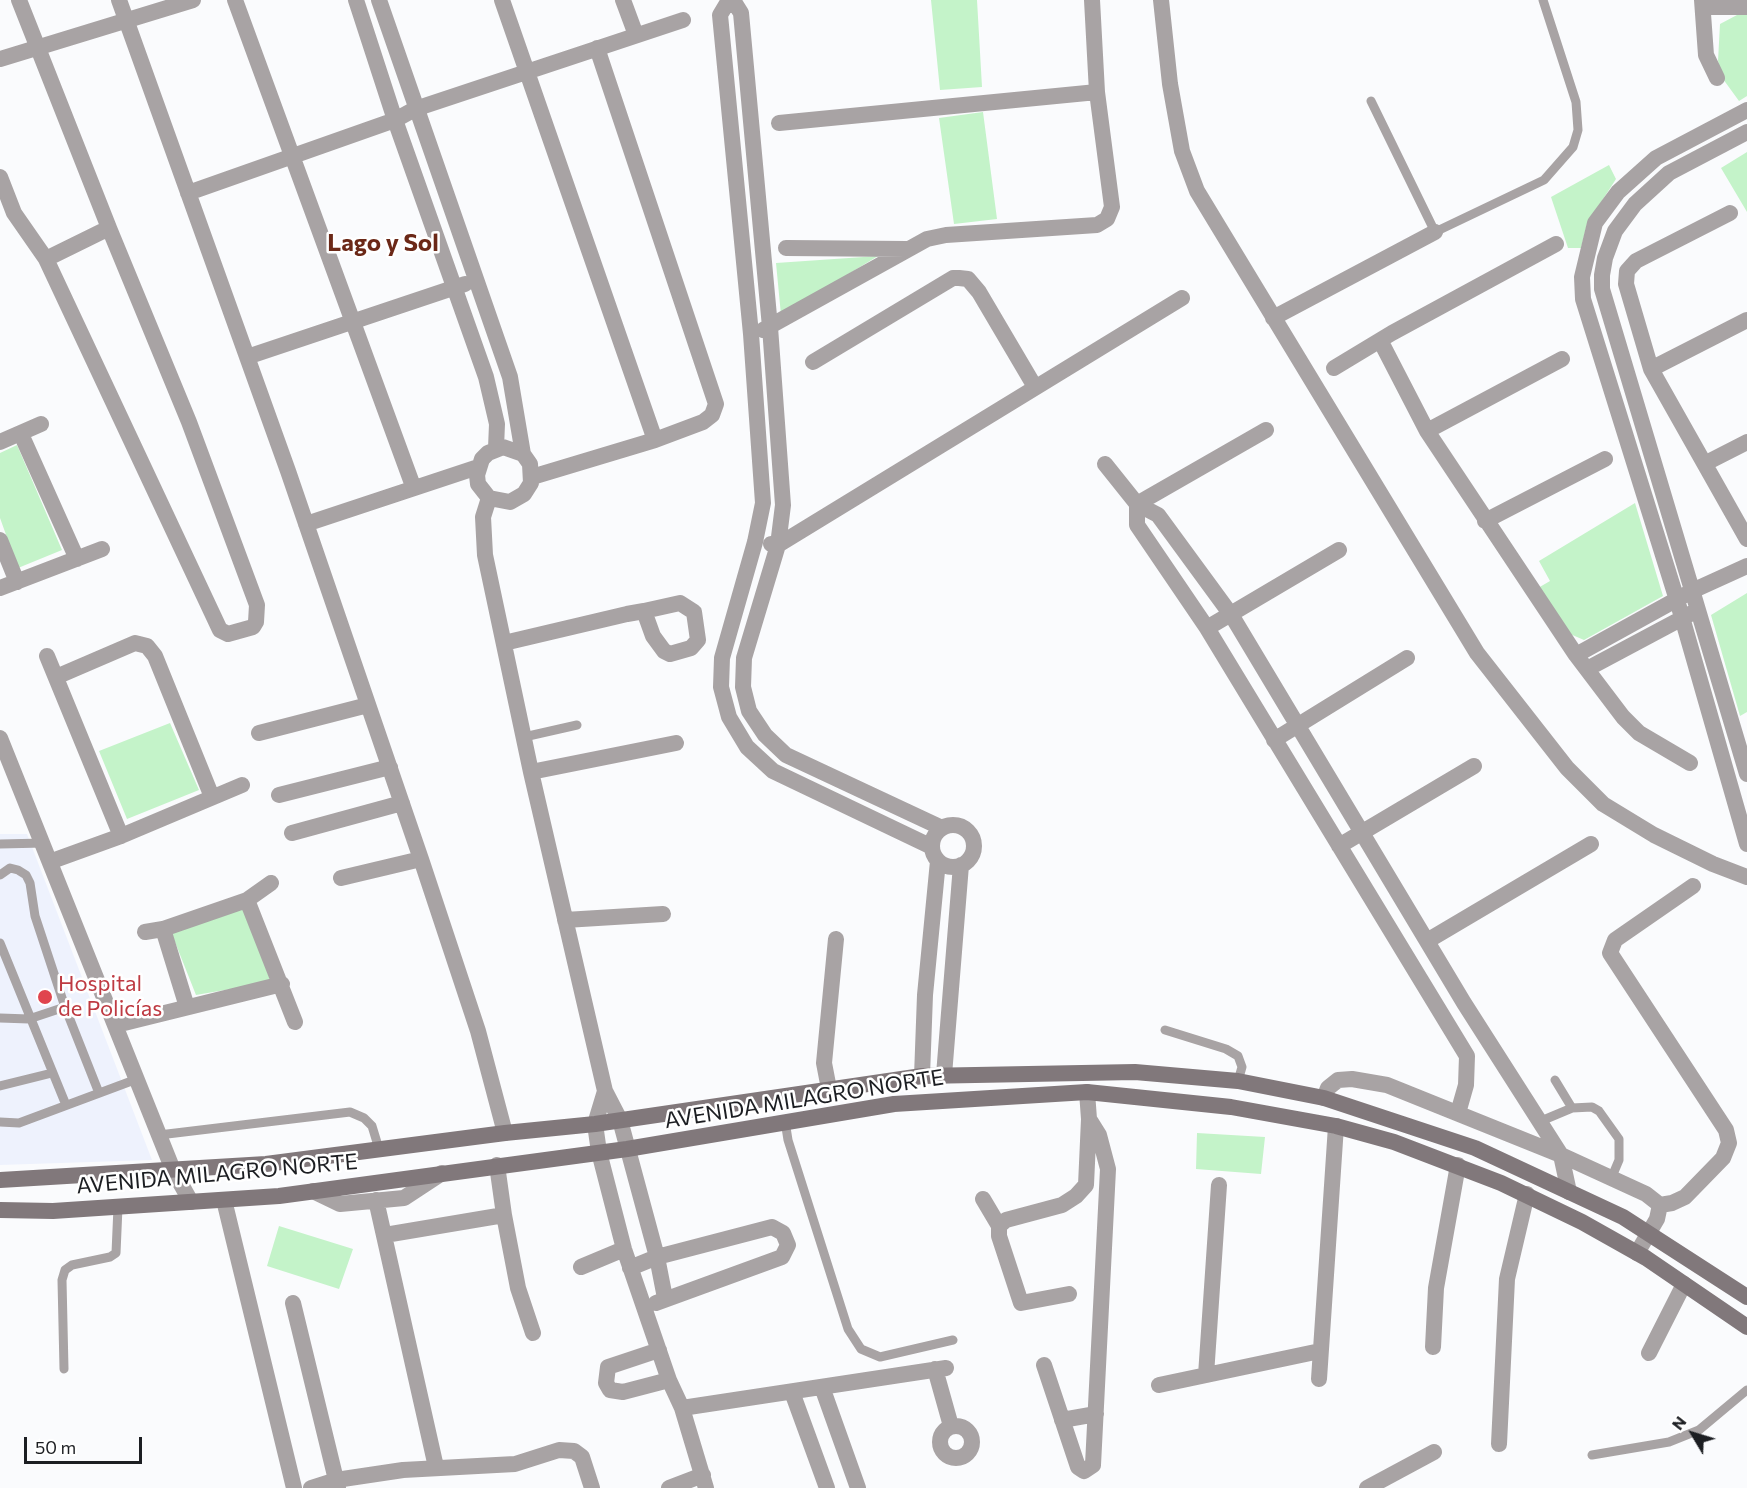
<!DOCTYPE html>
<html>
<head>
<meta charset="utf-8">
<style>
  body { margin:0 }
  #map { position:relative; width:1747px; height:1488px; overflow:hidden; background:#fafbfd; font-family:Commissioner,sans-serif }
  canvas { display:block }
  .north { position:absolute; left:1663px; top:1404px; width:60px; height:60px; -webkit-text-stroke:4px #fff; paint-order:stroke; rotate:308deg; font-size:16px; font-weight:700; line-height:24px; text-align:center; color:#1c1e22 }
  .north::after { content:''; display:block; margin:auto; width:21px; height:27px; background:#1c1e22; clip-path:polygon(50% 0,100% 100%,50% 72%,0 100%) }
  .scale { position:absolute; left:24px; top:1437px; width:118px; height:27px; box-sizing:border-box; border:3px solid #1c1e22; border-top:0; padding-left:8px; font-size:18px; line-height:21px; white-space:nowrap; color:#1c1e22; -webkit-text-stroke:4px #fff; paint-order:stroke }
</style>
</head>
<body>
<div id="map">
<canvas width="1747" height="1488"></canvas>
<div class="north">N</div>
<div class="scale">50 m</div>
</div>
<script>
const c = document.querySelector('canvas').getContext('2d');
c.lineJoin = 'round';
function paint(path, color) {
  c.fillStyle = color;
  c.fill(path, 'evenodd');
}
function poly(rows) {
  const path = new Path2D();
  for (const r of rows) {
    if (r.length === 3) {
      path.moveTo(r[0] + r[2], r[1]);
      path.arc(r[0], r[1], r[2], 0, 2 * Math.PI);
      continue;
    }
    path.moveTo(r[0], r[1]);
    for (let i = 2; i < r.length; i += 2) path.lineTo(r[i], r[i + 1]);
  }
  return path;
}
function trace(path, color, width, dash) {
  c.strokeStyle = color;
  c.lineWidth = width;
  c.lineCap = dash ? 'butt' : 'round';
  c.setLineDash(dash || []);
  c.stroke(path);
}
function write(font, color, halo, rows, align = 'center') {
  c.font = font + ' Commissioner,sans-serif';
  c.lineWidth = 5;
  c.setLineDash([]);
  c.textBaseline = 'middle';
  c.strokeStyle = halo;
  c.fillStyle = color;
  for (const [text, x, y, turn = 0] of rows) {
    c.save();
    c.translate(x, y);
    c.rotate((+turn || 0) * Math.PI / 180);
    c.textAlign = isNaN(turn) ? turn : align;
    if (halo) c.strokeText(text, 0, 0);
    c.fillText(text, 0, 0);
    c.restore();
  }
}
paint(poly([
  [0,834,27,834,152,1160,0,1165]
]), '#eef2fd');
paint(poly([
  [931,0,977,0,982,87,940,90],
  [1737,15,1747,15,1747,96,1739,101,1723,79,1718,61,1720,24],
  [983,112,997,219,954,224,939,118],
  [1747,152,1747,212,1721,168],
  [1609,165,1616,179,1587,224,1581,248,1568,248,1551,197],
  [878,256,781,315,776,263],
  [17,445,62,550,18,568,0,518,0,453],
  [1635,503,1663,596,1584,640,1570,634,1538,588,1550,581,1539,561],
  [1747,593,1747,712,1740,716,1711,615],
  [170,723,199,790,127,819,99,751],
  [243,908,271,982,196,995,171,932],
  [1197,1133,1265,1137,1261,1174,1196,1169],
  [279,1226,353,1249,339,1289,267,1266]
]), '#c4f3c9');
trace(poly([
  [1371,101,1435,232,1544,180,1573,147,1578,130,1576,102,1543,0],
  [524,737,577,725],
  [0,844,44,843],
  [0,875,10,868,18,870,26,875,30,883,35,916,65,1007,99,1093],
  [0,943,66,1105],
  [0,1018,29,1019,65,1007],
  [1165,1030,1226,1049,1238,1056,1242,1067,1238,1081],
  [1555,1080,1572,1108],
  [0,1086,52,1073],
  [785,1121,788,1140,848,1329,861,1349,880,1357,953,1340],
  [1541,1121,1572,1108,1592,1107,1599,1111,1619,1139,1619,1160,1611,1179],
  [0,1122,19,1123,137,1079],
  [159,1135,350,1112,364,1118,372,1126,379,1149],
  [64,1369,62,1280,65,1270,72,1265,110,1257,116,1253,118,1207],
  [1592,1455,1669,1442,1699,1430,1747,1390]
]), '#a8a3a4', 9);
trace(poly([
  [19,0,109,228,46,259],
  [119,0,288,471,421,859,478,1031,505,1133],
  [235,0,413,486],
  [356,0,395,120,486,377,497,424,496,448],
  [379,0,510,377,523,454,530,464,531,483,524,494,510,502,489,498,478,484,477,475,482,459,488,453,503,447,523,454],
  [502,0,655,440],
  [623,0,636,35],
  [1161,0,1170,84,1182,151,1197,191,1477,653,1567,768,1603,804,1654,835,1713,864,1747,877],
  [1702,0,1706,55,1717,78],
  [1703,7,1747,7],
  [0,59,193,0],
  [1747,110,1656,158,1618,192,1595,223,1582,277,1583,299,1677,600,1747,844],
  [779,123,1097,92],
  [1747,132,1669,173,1635,204,1615,231,1605,258,1602,275,1602,289,1747,774],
  [0,177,14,213,46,259,220,630,228,634,253,627,256,622,257,605,189,422,109,228],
  [188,193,395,120,415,109,683,20],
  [1730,213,1636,261,1627,271,1626,284,1651,369,1747,539],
  [786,248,906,249],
  [1273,318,1435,232],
  [763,330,927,239,946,235,1097,225,1107,219,1112,207,1097,92,1092,0],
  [1381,342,1427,431,1576,655,1623,717,1639,733,1690,763],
  [247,357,465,284],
  [813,362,953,278,959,278,968,279,979,292,1035,387],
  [1334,368,1392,333,1556,244],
  [1651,369,1747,320],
  [1427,431,1562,359],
  [21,434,77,559],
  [0,442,41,424],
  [1706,463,1747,442],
  [1105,464,1137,504,1158,515,1232,616,1464,1003,1561,1155,1569,1192],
  [532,477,655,440,703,422,712,415,716,404,597,48],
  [489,498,483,517,485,555,531,772,605,1091,620,1120,657,1257,665,1298],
  [1137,504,1137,525,1207,628,1467,1056,1466,1085,1458,1113],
  [1137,504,1266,430],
  [1485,521,1605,459],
  [306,524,478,467],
  [0,540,17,582],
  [771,544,778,545,1182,298],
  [0,588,102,549],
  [1207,628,1339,550],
  [504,643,627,614,644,611,680,603,694,612,698,640,691,648,670,654,664,651,653,636,644,611],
  [1576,655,1692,591,1747,566],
  [47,656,121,836],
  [1587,669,1692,613],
  [56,677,135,643,147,646,155,656,212,797],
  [259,733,368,705],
  [0,738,173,1170,191,1202],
  [1274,740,1407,658],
  [531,772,676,743],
  [279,795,390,767],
  [953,846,21],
  [292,833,402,803],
  [1339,846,1474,766],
  [932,847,773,771,747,747,729,717,721,687,722,658,755,542,763,503,751,334,720,15,726,5,736,5,741,13,770,327,783,505,778,545,744,658,743,687,749,711,765,735,786,755,942,828],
  [52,861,121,836,242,785],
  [341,878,421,859],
  [247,900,295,1022],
  [565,920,663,914],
  [163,929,187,1007],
  [145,932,163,929,247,900,271,883],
  [1427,941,1591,844],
  [116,1025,282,984],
  [944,1075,961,865],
  [922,1076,925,995,938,861],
  [829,1089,824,1063,836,939],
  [605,1091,595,1124,599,1152,624,1249,669,1380,682,1408,706,1488],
  [1324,1098,1328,1088,1338,1080,1352,1079,1387,1085,1561,1155,1646,1194,1660,1205],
  [497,1165,504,1215],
  [313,1191,340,1204,404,1198,442,1173],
  [983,1199,999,1226],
  [224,1200,294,1488],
  [376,1200,436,1467],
  [385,1235,504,1215,518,1288,533,1333],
  [1637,1253,1657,1219,1660,1205,1672,1203,1685,1197,1723,1158,1729,1143,1726,1130,1610,953,1615,940,1693,886],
  [581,1267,624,1249],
  [630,1268,657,1257,772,1227,783,1233,788,1245,782,1257,656,1303],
  [1069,1294,1021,1303,999,1236,999,1226,1006,1220,1062,1205,1076,1196,1086,1185,1089,1119,1087,1092],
  [293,1303,338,1488],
  [1433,1347,1436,1288,1458,1165],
  [659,1350,608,1367,606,1383,610,1390,623,1392,669,1380],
  [1649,1353,1684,1284],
  [1044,1365,1078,1467,1084,1471,1093,1465,1108,1169,1099,1135,1089,1119],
  [935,1369,951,1426],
  [1206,1375,1219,1185],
  [1319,1379,1336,1126],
  [1159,1385,1320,1351],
  [822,1387,858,1488],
  [792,1392,827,1488],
  [682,1408,946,1368],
  [1062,1420,1096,1414],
  [956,1442,16],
  [1499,1444,1507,1279,1527,1194],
  [311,1488,336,1480,403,1470,515,1464,559,1450,574,1451,582,1457,592,1488],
  [669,1488,703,1475],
  [1367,1488,1434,1452]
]), '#a8a3a4', 16);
trace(poly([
  [0,1180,266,1164,505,1133,595,1124,922,1076,1135,1072,1238,1081,1324,1098,1475,1148,1623,1217,1747,1297],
  [0,1210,53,1211,279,1196,627,1149,894,1104,1087,1092,1231,1107,1336,1126,1394,1142,1501,1183,1582,1222,1646,1258,1747,1327]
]), '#81787b', 16);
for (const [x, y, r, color] of [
  [45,997,8,"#e0444e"]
]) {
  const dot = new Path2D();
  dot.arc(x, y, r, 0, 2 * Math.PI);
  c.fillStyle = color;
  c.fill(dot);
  trace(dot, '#fff', 2);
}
write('22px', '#be3a42', '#fff', [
  ["Hospital",58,984],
  ["de Policías",58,1009]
], 'left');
write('22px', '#1c1e22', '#fff', [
  ["AVENIDA MILAGRO NORTE",804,1099,-9],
  ["AVENIDA MILAGRO NORTE",217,1174,-5]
]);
write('bold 24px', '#6b2817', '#fff', [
  ["Lago y Sol",383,243]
]);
</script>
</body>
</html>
